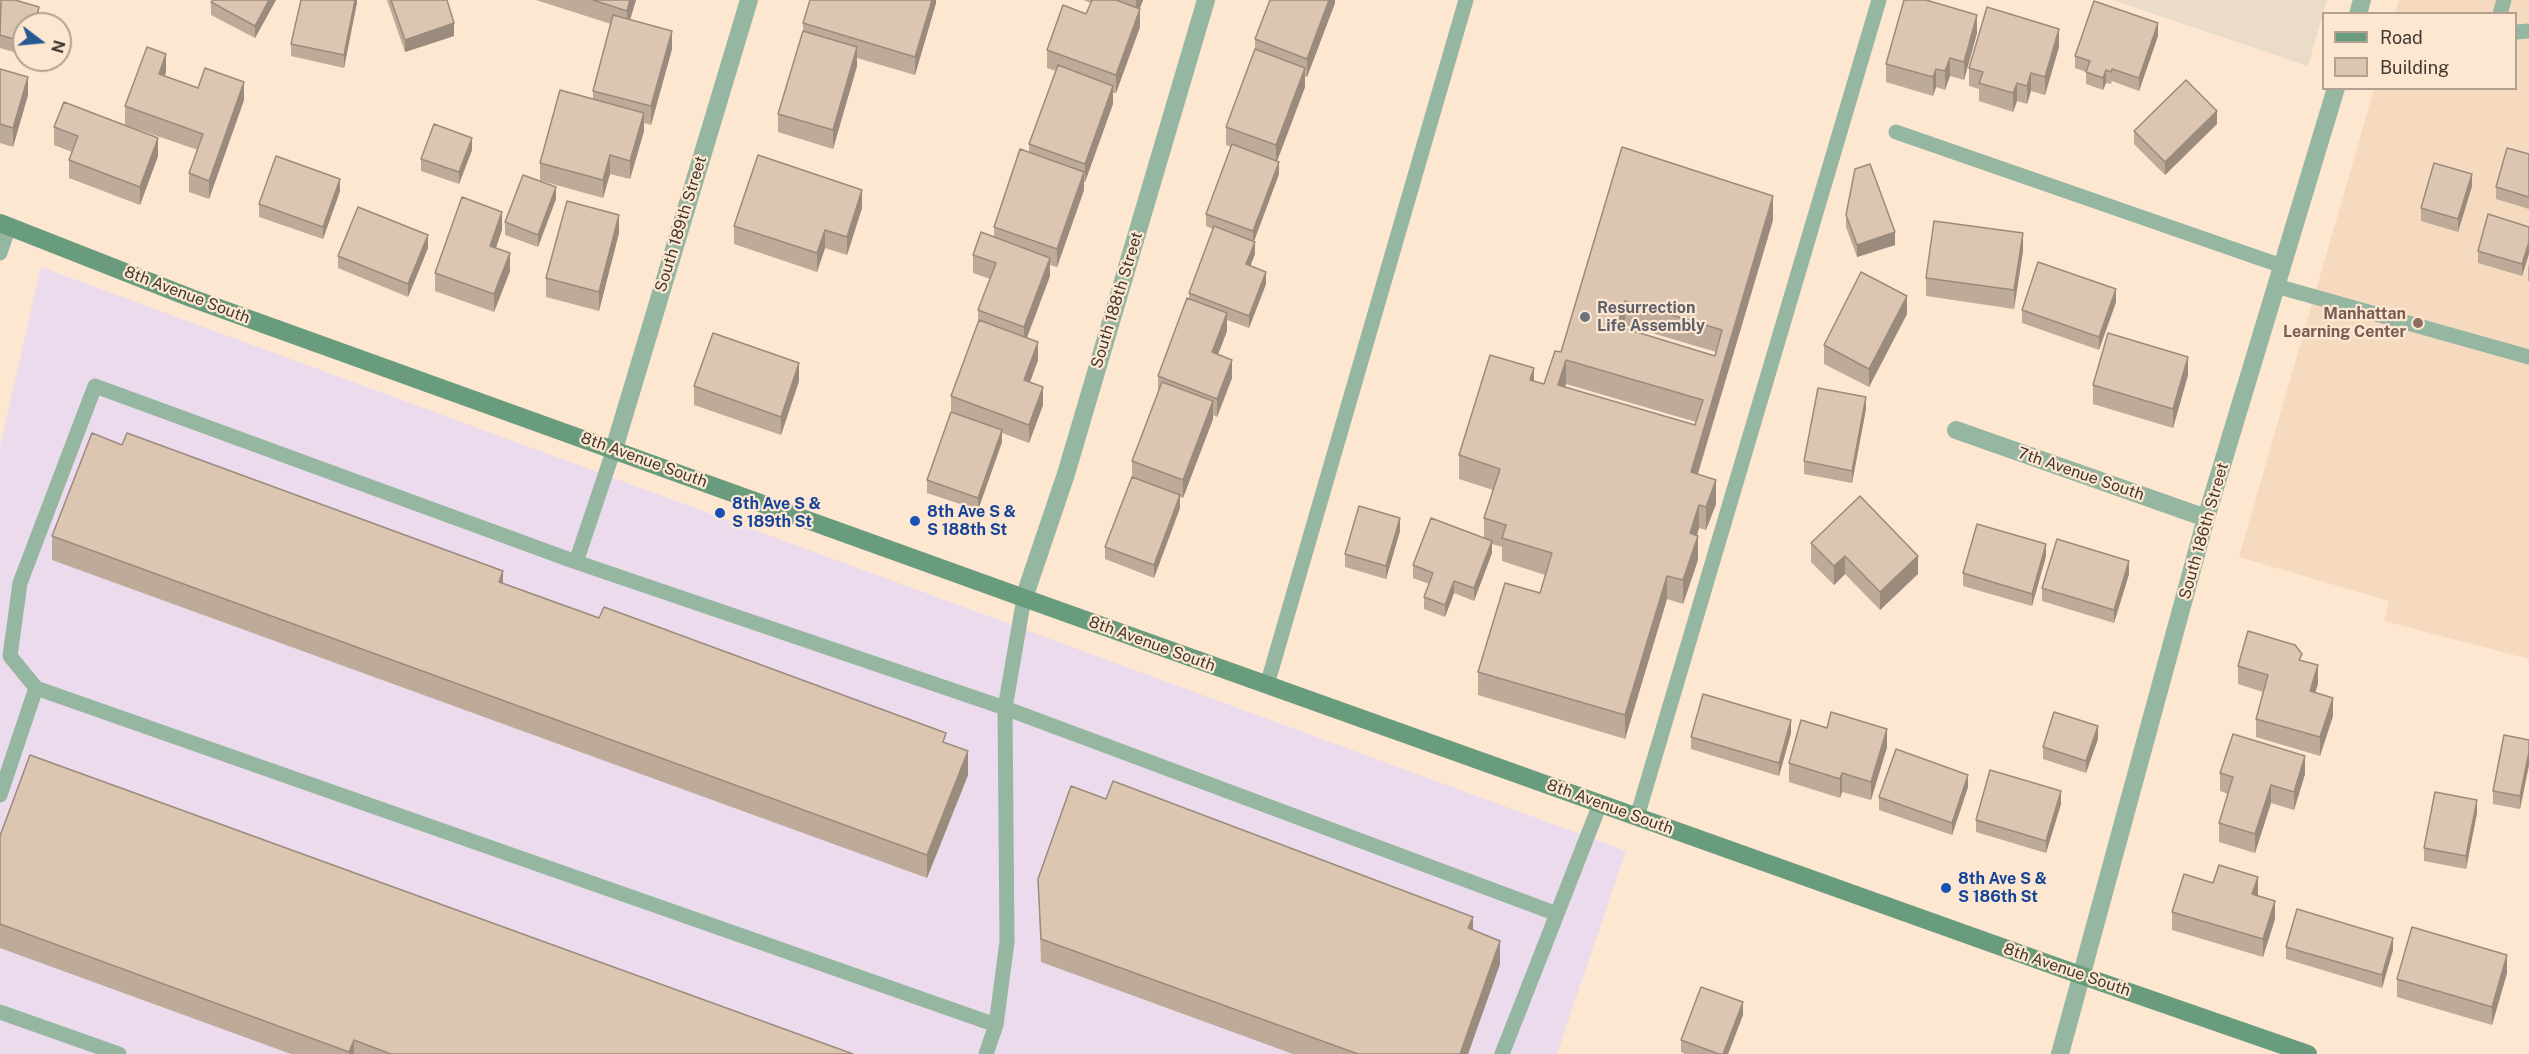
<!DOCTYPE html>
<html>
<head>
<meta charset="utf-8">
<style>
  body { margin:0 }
  #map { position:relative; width:2529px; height:1054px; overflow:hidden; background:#fde7d1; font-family:"Public Sans",sans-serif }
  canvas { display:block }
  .legend { position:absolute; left:2322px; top:12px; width:195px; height:78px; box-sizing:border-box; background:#fde7d1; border:2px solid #b2a191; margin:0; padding:8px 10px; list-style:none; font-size:18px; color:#413830 }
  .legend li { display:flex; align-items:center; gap:12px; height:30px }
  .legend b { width:30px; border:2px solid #b2a191 }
  .north { position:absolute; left:12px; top:12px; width:60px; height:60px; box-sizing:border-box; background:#fde7d1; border:2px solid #b2a191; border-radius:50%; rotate:106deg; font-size:16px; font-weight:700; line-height:24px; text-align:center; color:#413830 }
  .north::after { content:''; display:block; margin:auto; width:21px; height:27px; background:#265a93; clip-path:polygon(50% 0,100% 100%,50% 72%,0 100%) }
</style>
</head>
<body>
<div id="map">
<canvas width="2529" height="1054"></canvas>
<ul class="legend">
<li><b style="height:8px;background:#699b7d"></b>Road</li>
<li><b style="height:16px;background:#dcc6b1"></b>Building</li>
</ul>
<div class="north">N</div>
</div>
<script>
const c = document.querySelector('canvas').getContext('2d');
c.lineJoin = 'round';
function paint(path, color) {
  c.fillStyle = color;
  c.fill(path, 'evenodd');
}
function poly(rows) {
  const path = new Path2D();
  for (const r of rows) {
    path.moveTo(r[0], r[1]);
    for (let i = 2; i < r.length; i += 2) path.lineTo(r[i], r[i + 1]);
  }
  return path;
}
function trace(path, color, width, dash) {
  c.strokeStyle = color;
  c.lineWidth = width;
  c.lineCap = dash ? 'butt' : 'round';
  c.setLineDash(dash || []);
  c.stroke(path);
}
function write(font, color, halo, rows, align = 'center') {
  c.font = font + ' "Public Sans",sans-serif';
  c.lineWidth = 4.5;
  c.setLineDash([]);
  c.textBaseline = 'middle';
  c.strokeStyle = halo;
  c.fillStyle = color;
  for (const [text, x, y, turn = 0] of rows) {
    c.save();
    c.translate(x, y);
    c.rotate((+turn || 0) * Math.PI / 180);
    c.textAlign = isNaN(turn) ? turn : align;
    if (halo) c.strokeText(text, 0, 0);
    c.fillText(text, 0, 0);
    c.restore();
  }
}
paint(poly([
  [2112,0,2327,0,2308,66]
]), '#ebdbc9');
paint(poly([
  [41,267,1626,851,1557,1054,0,1054,0,446]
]), '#ecdbec');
paint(poly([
  [2399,0,2529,0,2529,659,2384,621,2389,601,2239,557,2374,89,2516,88,2516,14,2395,13]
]), '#f5dabf');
trace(poly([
  [2500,14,2504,0],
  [2516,32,2529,31],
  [1896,132,2282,266],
  [0,253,9,226],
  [2276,286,2529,357],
  [576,562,614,449],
  [1267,685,1466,0],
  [36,688,996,1025],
  [0,795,36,688,10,656,20,583,95,386,576,562,1005,708,1557,914,1600,804],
  [1637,817,1879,0],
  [0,1012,119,1054],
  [986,1054,996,1025,1007,942,1005,708,1024,598],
  [1502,1054,1557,914]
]), '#95b6a1', 15);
trace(poly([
  [2358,14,2362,0],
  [1956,430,2206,518],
  [614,449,749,0],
  [1024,598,1066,474,1206,0],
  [2060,1054,2206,518,2336,88]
]), '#95b6a1', 18);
trace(poly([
  [0,223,191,298,1024,598,2083,976,2308,1054]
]), '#699b7d', 18);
paint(poly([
  [276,0,255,38,211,15,211,2],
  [357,0,344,68,291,56,291,44],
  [387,0,447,0,454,36,405,52],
  [536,0,636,0,630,20,672,49,651,125,644,123,644,131,630,179,610,174,603,198,542,181,556,199,538,247,505,235,505,222,540,181,540,163,593,99,593,91,611,24],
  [936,0,936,3,915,75,857,58,857,66,833,149,778,132,778,114,803,32,803,23],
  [1083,0,1143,0,1139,9,1140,27,1116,93,1113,93,1113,104,1085,182,1084,182,1084,190,1057,267,1050,265,1050,276,1027,338,1038,360,1030,382,1043,405,1029,443,1002,433,1002,442,978,510,927,493,927,480,951,413,951,396,978,322,978,310,990,279,973,273,973,255,994,236,994,227,1029,152,1029,144,1056,71,1047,68,1047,50,1086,14,1091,3],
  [1335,0,1335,3,1307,77,1305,76,1305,87,1277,161,1279,174,1254,241,1255,254,1250,266,1266,284,1249,328,1227,320,1227,331,1218,354,1232,378,1217,417,1213,415,1213,419,1183,498,1180,497,1180,508,1154,578,1105,559,1105,547,1132,477,1132,461,1158,393,1158,376,1189,298,1189,293,1213,229,1206,226,1206,214,1231,147,1226,145,1226,127,1255,49,1255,39],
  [0,3,39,20,38,24,24,24,24,55,0,48],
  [1977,33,1964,80,1950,76,1945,90,1936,87,1933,96,1886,82,1886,64],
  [2158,36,2139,91,2112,81,2111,84,2106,83,2103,90,2086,84,2086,72,2075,68,2075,56],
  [2059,47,2045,95,2031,91,2027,104,2017,101,2013,112,1979,101,1979,89,1969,86,1969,68],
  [0,69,28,95,13,147,0,143],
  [166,72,165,76,198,88,244,100,209,199,189,192,189,173,198,150,125,125,125,106],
  [2217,124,2165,175,2134,144,2134,131],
  [54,127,158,156,140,205,69,178,69,160,72,152,54,145],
  [1622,147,1773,220,1698,474,1716,504,1706,530,1699,528,1697,536,1698,560,1683,604,1667,599,1625,739,1478,695,1478,672,1540,593,1545,575,1502,561,1502,547,1492,544,1492,553,1474,601,1454,593,1445,617,1424,609,1424,597,1429,584,1413,578,1413,565,1484,538,1484,518,1493,490,1459,479,1459,455,1544,384,1561,352],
  [1625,325,1716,352,1715,356,1624,328],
  [1566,384,1696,422,1695,425,1565,387],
  [472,150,459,184,421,171,421,159],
  [2529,154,2529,209,2496,199,2496,187],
  [2472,186,2458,232,2421,221,2421,208],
  [340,191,323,239,259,217,259,204],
  [862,208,847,255,825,248,817,272,734,244,734,226],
  [1846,215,1895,245,1857,257,1846,227],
  [2529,227,2522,276,2478,263,2478,251],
  [502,230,496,248,510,271,494,312,435,291,435,273],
  [619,233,599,311,546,297,546,278],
  [428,248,408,297,338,268,338,256],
  [2023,251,2014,309,1926,296,1926,278],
  [2529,264,2529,281,2528,281,2528,268],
  [2116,302,2099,350,2022,323,2022,310],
  [1907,314,1869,387,1824,364,1824,345],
  [2188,375,2173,428,2093,404,2093,385],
  [799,381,781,435,694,405,694,386],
  [1866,409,1852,483,1804,474,1804,461],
  [1400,531,1386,579,1345,567,1345,554],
  [52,536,503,583,946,743,968,775,927,878,52,560],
  [1811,543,1918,574,1880,610,1845,574,1834,585,1811,562],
  [2046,556,2032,606,1963,586,1963,573],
  [2129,574,2114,623,2042,601,2042,588],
  [2302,661,2318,684,2315,693,2333,716,2320,756,2256,737,2256,719,2263,692,2238,684,2238,666],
  [1791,733,1779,776,1691,749,1691,737],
  [2098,739,2086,773,2043,759,2043,747],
  [2529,740,2529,765,2520,809,2493,804,2493,791],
  [1887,747,1871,800,1842,792,1840,798,1789,782,1789,763],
  [2220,773,2305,774,2294,810,2271,803,2255,853,2219,842,2219,823,2228,794,2220,791],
  [1968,787,1952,835,1879,810,1879,797],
  [2061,804,2046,853,1976,832,1976,820],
  [2477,813,2466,869,2424,861,2424,848],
  [0,836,853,1054,291,1054,0,948],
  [1038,879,1473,930,1500,964,1468,1054,1293,1054,1041,962],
  [2257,895,2275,919,2263,957,2172,930,2172,912],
  [2286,947,2393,950,2382,988,2286,959],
  [2507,973,2492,1025,2397,997,2397,979],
  [1743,1015,1728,1054,1685,1054,1681,1052,1681,1040]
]), '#bdaa98');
paint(poly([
  [269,0,276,0,255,38,255,26],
  [355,0,357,0,357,3,344,68,344,55],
  [630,0,636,0,627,29,627,11],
  [932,0,936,0,936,3,915,75,915,57],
  [1136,0,1143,0,1136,19],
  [1329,0,1335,0,1335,3,1307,77,1307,59],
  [39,7,39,20,38,24,35,24],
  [1140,9,1140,27,1116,93,1116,75],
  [1977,15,1977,33,1964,80,1964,62],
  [454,23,454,36,405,52,405,40],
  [2158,23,2158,36,2139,91,2139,78],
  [2059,29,2059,47,2045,95,2045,77],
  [672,31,672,49,651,125,651,106],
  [857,47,857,66,833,149,833,130],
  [166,54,166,72,159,92,159,74],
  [1950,58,1950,76,1945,90,1945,71],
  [1305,68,1305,87,1276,164,1276,145],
  [1936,69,1936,87,1933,96,1933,77],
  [2106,70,2106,83,2103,90,2103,78],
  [2031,73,2031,91,2027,104,2027,86],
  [28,77,28,95,13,147,13,128],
  [244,82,244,100,209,199,209,181],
  [2017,83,2017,101,2013,112,2013,93],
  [1113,86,1113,104,1085,182,1085,164],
  [2217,111,2217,124,2165,175,2165,162],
  [644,113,644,131,630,179,630,161],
  [158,138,158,156,140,205,140,187],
  [472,138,472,150,459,184,459,172],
  [610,155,610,174,603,198,603,180],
  [1279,162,1279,174,1253,244,1253,231],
  [1084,172,1084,190,1057,267,1057,249],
  [2472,174,2472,186,2458,232,2458,219],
  [340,179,340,191,323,239,323,227],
  [556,187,556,199,538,247,538,235],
  [862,190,862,208,847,255,847,237],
  [1773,196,1773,220,1691,496,1691,472],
  [502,212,502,230,490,264,490,246],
  [619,215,619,233,599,311,599,292],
  [825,230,825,248,817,272,817,253],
  [1895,232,1895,245,1857,257,1857,245],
  [2023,233,2023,251,2014,309,2014,290],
  [428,235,428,248,408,297,408,284],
  [1255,242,1255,254,1246,277,1246,264],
  [2529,242,2529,254,2522,276,2522,264],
  [510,253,510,271,494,312,494,294],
  [1050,258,1050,276,1024,345,1024,327],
  [1266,272,1266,284,1249,328,1249,316],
  [2116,289,2116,302,2099,350,2099,337],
  [1907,296,1907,314,1869,387,1869,369],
  [1625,301,1625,325,1617,349,1617,326],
  [1227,313,1227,331,1212,370,1212,352],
  [1038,342,1038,360,1024,398,1024,380],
  [2188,357,2188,375,2173,428,2173,409],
  [1232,360,1232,378,1217,417,1217,399],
  [1566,360,1566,384,1558,409,1558,385],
  [799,363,799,381,781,435,781,417],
  [1534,368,1534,392,1530,380],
  [1043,387,1043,405,1029,443,1029,425],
  [1866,397,1866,409,1852,483,1852,471],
  [1213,401,1213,419,1183,498,1183,480],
  [1002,430,1002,442,978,510,978,498],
  [1716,480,1716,504,1706,530,1706,507],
  [1180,495,1180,508,1154,578,1154,565],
  [1699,505,1699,528,1690,556,1690,533],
  [1400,518,1400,531,1386,579,1386,566],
  [1698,536,1698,560,1683,604,1683,580],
  [1492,541,1492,553,1474,601,1474,588],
  [2046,544,2046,556,2032,606,2032,594],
  [1845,556,1845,574,1834,585,1834,566],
  [1918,556,1918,574,1880,610,1880,592],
  [2129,561,2129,574,2114,623,2114,610],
  [503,571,503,594,499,582],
  [1667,576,1667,599,1625,739,1625,715],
  [1454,581,1454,593,1445,617,1445,605],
  [2318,665,2318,684,2310,709,2310,691],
  [2333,698,2333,716,2320,756,2320,737],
  [1791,720,1791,733,1779,776,1779,763],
  [2098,726,2098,739,2086,773,2086,761],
  [1887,729,1887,747,1871,800,1871,782],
  [968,751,968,775,927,878,927,855],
  [2529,752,2529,765,2520,809,2520,796],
  [2305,756,2305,774,2294,810,2294,792],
  [1842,773,1842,792,1840,798,1840,779],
  [1968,775,1968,787,1952,835,1952,823],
  [2271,785,2271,803,2255,853,2255,834],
  [2061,791,2061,804,2046,853,2046,841],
  [2477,800,2477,813,2466,869,2466,856],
  [2258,877,2258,895,2252,912,2252,894],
  [2275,901,2275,919,2263,957,2263,939],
  [1473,917,1473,940,1468,928],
  [2393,938,2393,950,2382,988,2382,975],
  [1500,941,1500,964,1468,1054,1460,1054],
  [2507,955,2507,973,2492,1025,2492,1007],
  [1743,1002,1743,1015,1728,1054,1723,1054],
  [354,1040,354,1054,349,1054,349,1052]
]), '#9a8b7c');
const building = poly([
  [1,0,15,0,39,7,35,24,24,24,24,42,0,35,1,0],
  [213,0,269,0,255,26,211,2,213,0],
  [301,0,355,0,344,55,291,44,301,0],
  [391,0,447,0,454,23,405,40,391,0],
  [593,0,630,0,627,11,593,0],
  [810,0,932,0,915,57,803,23,810,0],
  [1092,0,1116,0,1140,9,1116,75,1047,50,1063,5,1086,14,1092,0],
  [1270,0,1329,0,1307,59,1255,39,1270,0],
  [1904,0,1926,0,1977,15,1964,62,1950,58,1945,71,1936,69,1933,77,1886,64,1904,0],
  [2094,1,2158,23,2139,78,2112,69,2111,72,2106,70,2103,78,2086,72,2090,61,2075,56,2094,1],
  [1987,7,2059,29,2045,77,2031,73,2027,86,2017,83,2013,93,1979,83,1983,72,1969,68,1987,7],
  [613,15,672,31,651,106,593,91,613,15],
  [803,31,857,47,833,130,778,114,803,31],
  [147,47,166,54,159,74,198,88,205,68,244,82,209,181,189,173,203,134,125,106,147,47],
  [1255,49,1305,68,1276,145,1226,127,1255,49],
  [1058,65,1113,86,1085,164,1029,144,1058,65],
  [0,69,28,77,13,128,0,124,0,69],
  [2186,80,2217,111,2165,162,2134,131,2186,80],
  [560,90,644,113,630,161,610,155,603,180,540,163,560,90],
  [64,102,158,138,140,187,69,160,78,136,54,127,64,102],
  [434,124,472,138,459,172,421,159,434,124],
  [1232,144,1279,162,1253,231,1206,214,1232,144],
  [1622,147,1773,196,1691,472,1716,480,1706,507,1699,505,1690,533,1698,536,1683,580,1667,576,1625,715,1478,672,1505,583,1540,593,1552,553,1502,538,1506,525,1484,518,1500,469,1459,455,1490,355,1534,368,1530,380,1544,384,1555,351,1561,352,1622,147],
  [1625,301,1722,330,1715,356,1617,326,1625,301],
  [1566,360,1703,400,1695,425,1558,385,1566,360],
  [2507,148,2529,154,2529,197,2496,187,2507,148],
  [1020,149,1084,172,1057,249,994,227,1020,149],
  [758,155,862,190,847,237,825,230,817,253,734,226,758,155],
  [276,156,340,179,323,227,259,204,276,156],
  [2434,163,2472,174,2458,219,2421,208,2434,163],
  [1870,164,1895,232,1857,245,1846,215,1855,169,1870,164],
  [523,175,556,187,538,235,505,222,523,175],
  [462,197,502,212,490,246,510,253,494,294,435,273,462,197],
  [567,201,619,215,599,292,546,278,567,201],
  [358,207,428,235,408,284,338,256,358,207],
  [2488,214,2529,227,2529,242,2522,264,2478,251,2488,214],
  [1934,221,2023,233,2014,290,1926,278,1934,221],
  [1214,226,1255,242,1246,264,1266,272,1249,316,1189,293,1214,226],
  [981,232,1050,258,1024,327,978,310,996,263,973,255,981,232],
  [2038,262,2116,289,2099,337,2022,310,2038,262],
  [1861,272,1907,296,1869,369,1824,345,1861,272],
  [1187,298,1227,313,1212,352,1232,360,1217,399,1158,376,1187,298],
  [979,320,1038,342,1024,380,1043,387,1029,425,951,396,979,320],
  [713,333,799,363,781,417,694,386,713,333],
  [2108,333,2188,357,2173,409,2093,385,2108,333],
  [1162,382,1213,401,1183,480,1132,461,1162,382],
  [1818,388,1866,397,1852,471,1804,461,1818,388],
  [951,412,1002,430,978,498,927,480,951,412],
  [92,433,122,445,127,433,503,571,499,582,599,618,604,607,946,733,943,742,968,751,927,855,52,536,92,433],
  [1132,477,1180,495,1154,565,1105,547,1132,477],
  [1860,496,1918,556,1880,592,1845,556,1834,566,1811,543,1860,496],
  [1359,506,1400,518,1386,566,1345,554,1359,506],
  [1431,518,1492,541,1474,588,1454,581,1445,605,1424,597,1433,573,1413,565,1431,518],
  [1977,524,2046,544,2032,594,1963,573,1977,524],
  [2057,539,2129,561,2114,610,2042,588,2057,539],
  [2248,631,2295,645,2302,654,2299,660,2318,665,2310,691,2333,698,2320,737,2256,719,2268,675,2238,666,2248,631],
  [1703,694,1791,720,1779,763,1691,737,1703,694],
  [1831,712,1887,729,1871,782,1842,773,1840,779,1789,763,1801,720,1827,728,1831,712],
  [2054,712,2098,726,2086,761,2043,747,2054,712],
  [2233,734,2305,756,2294,792,2271,785,2255,834,2219,823,2233,777,2220,773,2233,734],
  [2504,735,2529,740,2529,752,2520,796,2493,791,2504,735],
  [1896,749,1968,775,1952,823,1879,797,1896,749],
  [30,755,853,1054,391,1054,354,1040,349,1052,0,924,0,836,30,755],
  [1990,770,2061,791,2046,841,1976,820,1990,770],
  [1113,781,1473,917,1468,928,1500,941,1460,1054,1358,1054,1041,939,1038,879,1071,786,1106,799,1113,781],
  [2435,792,2477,800,2466,856,2424,848,2435,792],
  [2219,865,2258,877,2252,894,2275,901,2263,939,2172,912,2184,874,2213,883,2219,865],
  [2297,909,2393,938,2382,975,2286,947,2297,909],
  [2412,927,2507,955,2492,1007,2397,979,2412,927],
  [1701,987,1743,1002,1723,1054,1719,1054,1681,1040,1701,987]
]);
paint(building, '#dcc6b1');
trace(building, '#9a8b7c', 1.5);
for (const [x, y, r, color] of [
  [1585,317,6,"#6b7280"],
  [2418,323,6,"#8d6e63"],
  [720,513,6,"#1a4fb4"],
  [915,521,6,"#1a4fb4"],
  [1946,888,6,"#1a4fb4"]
]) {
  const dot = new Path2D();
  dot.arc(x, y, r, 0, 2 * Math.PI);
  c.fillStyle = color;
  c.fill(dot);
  trace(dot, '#fde7d1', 2);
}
write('16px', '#413830', '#fde7d1', [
  ["South 189th Street",681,224,-73],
  ["8th Avenue South",187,295,21],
  ["South 188th Street",1117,300,-73],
  ["8th Avenue South",644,460,20],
  ["7th Avenue South",2081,474,19],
  ["South 186th Street",2204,531,-74],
  ["8th Avenue South",1152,644,20],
  ["8th Avenue South",1610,807,20],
  ["8th Avenue South",2067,970,19]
]);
write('bold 16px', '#5b616d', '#fde7d1', [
  ["Resurrection",1597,308],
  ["Life Assembly",1597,326]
], 'left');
write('bold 16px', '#785e54', '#fde7d1', [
  ["Manhattan",2406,314],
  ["Learning Center",2406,332]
], 'right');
write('bold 16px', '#164399', '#fde7d1', [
  ["8th Ave S &",732,504],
  ["S 189th St",732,522],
  ["8th Ave S &",927,512],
  ["S 188th St",927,530],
  ["8th Ave S &",1958,879],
  ["S 186th St",1958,897]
], 'left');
</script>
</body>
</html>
